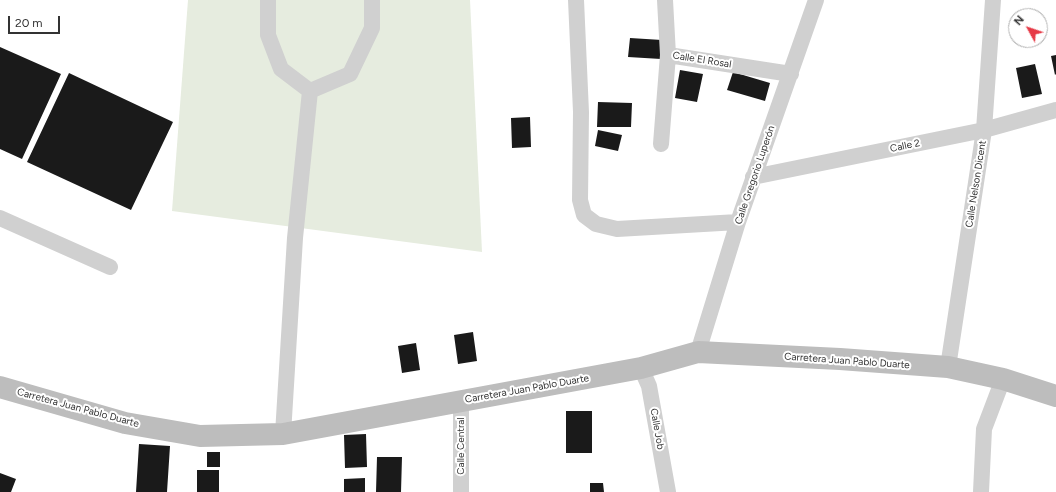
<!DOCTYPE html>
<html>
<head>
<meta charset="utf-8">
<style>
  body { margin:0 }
  #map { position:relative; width:1056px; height:492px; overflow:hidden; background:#fff; font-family:Figtree,sans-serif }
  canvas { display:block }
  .north { position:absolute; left:1008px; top:8px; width:40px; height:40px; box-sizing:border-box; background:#fff; border:1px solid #adadad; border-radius:50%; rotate:310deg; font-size:11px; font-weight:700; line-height:16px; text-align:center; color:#333 }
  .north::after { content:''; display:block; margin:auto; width:14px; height:18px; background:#e63946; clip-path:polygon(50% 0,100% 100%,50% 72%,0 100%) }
  .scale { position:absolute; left:8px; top:16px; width:52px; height:18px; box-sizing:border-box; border:2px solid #333; border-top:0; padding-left:5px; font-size:12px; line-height:14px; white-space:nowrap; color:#333; -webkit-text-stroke:3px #fff; paint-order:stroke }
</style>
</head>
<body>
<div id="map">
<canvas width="1056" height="492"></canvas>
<div class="north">N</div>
<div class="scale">20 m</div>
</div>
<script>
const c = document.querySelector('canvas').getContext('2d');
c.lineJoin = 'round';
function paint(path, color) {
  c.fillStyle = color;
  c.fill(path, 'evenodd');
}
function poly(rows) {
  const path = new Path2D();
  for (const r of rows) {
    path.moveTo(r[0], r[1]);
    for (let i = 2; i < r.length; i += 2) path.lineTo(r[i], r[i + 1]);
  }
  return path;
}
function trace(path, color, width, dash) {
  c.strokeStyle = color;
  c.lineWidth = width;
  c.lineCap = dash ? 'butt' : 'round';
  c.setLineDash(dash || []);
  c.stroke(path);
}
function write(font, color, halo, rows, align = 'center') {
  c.font = font + ' Figtree,sans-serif';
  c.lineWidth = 4;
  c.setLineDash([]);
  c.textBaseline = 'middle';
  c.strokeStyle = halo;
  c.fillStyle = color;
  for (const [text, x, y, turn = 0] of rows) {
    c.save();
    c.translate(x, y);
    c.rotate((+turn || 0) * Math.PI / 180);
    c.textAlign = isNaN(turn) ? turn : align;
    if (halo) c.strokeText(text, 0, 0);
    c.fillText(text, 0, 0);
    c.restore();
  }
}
paint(poly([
  [188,0,470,0,482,252,172,211]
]), '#e6ecdf');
paint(poly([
  [630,38,662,40,661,59,628,57],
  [0,47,61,74,22,159,0,149],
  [1056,55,1056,74,1055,75,1051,56],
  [1035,64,1042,94,1022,98,1016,68],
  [680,70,703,74,697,102,675,98],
  [733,72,770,83,765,101,727,90],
  [69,73,173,122,131,210,27,162],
  [598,102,632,103,631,127,597,127],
  [530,117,531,147,512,148,511,118],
  [598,130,622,135,618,151,595,146],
  [473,332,477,361,458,364,454,335],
  [416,343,420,370,402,373,398,346],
  [566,411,592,411,592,453,566,453],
  [366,434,367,467,345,468,344,435],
  [139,444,170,446,167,492,136,492],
  [207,452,220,452,220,467,207,467],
  [377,457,402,457,401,492,376,492],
  [197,470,219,470,219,492,197,492],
  [0,473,16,479,11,492,0,492],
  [365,478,365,492,344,492,344,479],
  [590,483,603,483,604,492,590,492]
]), '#1a1a1a');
trace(poly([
  [268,0,268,35,281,69,310,91],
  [576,0,581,112,580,200,584,215,596,224,617,229,738,222],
  [665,0,668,55,791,74],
  [661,144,668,55],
  [753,177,984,130,1056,110],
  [0,218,110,267],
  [698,352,738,222,816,0],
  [948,367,984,130,993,0],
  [641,368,649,386,668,492],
  [283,434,295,238,310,91,350,74,372,28,372,0],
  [461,492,461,401],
  [981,492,984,429,1003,379]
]), '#d0d0d0', 16);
trace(poly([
  [0,387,125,423,200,436,283,434,641,368,698,352,840,359,948,367,1003,379,1056,396]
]), '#bdbdbd', 22);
write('10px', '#333', '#fff', [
  ["Calle El Rosal",702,60,9],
  ["Calle 2",905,146,-12],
  ["Calle Gregorio Luperón",755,175,-71],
  ["Calle Nelson Dicent",976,184,-81],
  ["Carretera Juan Pablo Duarte",847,361,4],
  ["Carretera Juan Pablo Duarte",527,389,-10],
  ["Carretera Juan Pablo Duarte",78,408,15],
  ["Calle Job",657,429,80],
  ["Calle Central",461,446,-90]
]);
</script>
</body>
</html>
